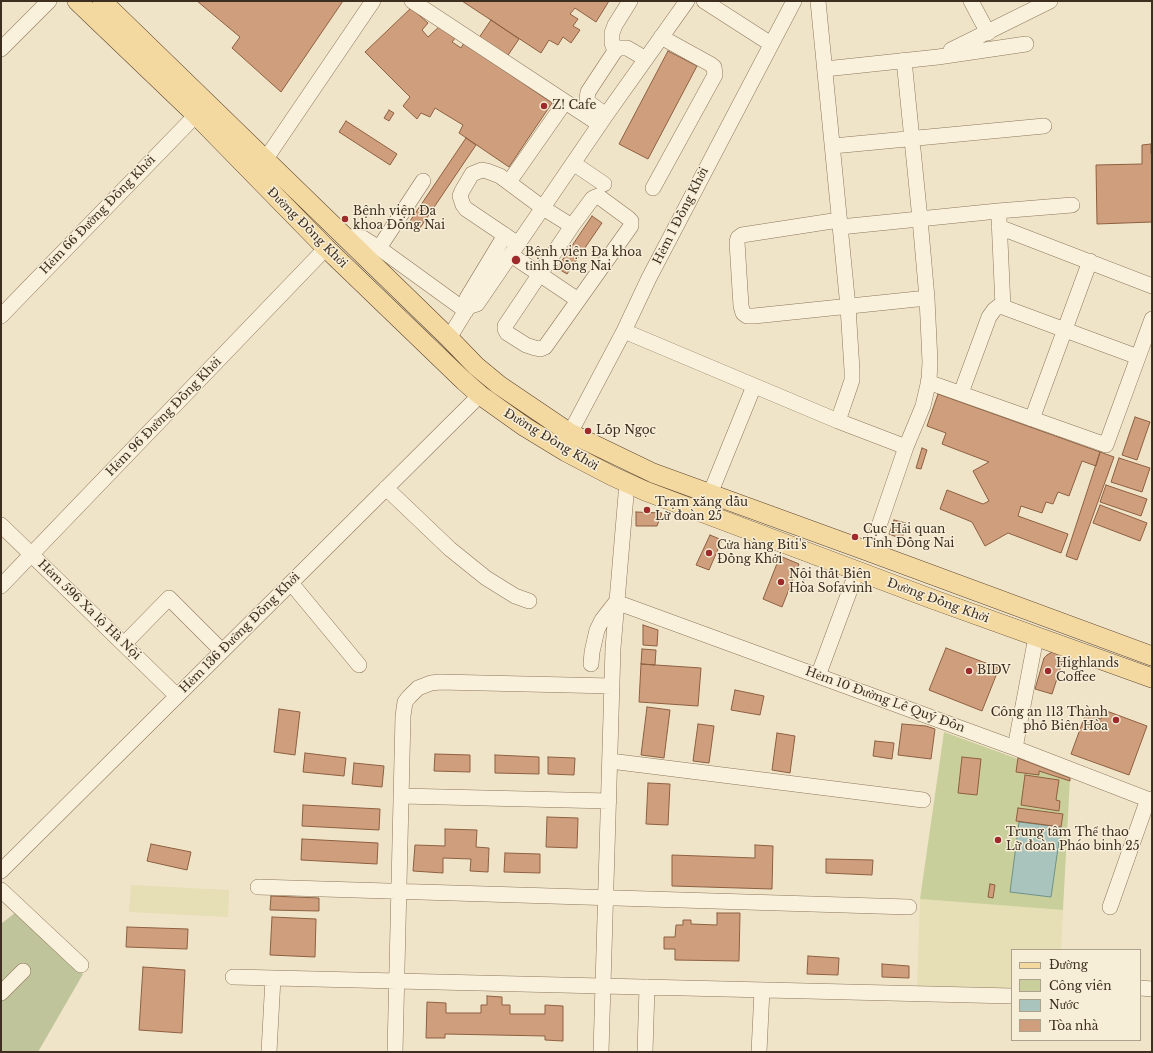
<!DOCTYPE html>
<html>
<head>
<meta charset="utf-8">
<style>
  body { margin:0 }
  #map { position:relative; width:1153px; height:1053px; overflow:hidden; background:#f0e4c8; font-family:"Libre Baskerville",serif }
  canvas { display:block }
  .frame { position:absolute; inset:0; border:2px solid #3d2e20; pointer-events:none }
  .legend { position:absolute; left:1011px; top:949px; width:130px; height:92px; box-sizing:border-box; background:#f7eed8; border:1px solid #ada18e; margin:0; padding:5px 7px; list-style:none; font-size:12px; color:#3d2e20 }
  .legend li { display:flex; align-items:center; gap:8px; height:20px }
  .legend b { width:20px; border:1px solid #ada18e }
</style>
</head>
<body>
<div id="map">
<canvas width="1153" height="1053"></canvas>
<div class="frame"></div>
<ul class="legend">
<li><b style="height:5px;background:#f3d9a0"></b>Đường</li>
<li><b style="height:11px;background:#c9cf9b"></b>Công viên</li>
<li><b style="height:11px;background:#a9c4bc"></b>Nước</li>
<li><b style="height:11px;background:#cf9f7d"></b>Tòa nhà</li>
</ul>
</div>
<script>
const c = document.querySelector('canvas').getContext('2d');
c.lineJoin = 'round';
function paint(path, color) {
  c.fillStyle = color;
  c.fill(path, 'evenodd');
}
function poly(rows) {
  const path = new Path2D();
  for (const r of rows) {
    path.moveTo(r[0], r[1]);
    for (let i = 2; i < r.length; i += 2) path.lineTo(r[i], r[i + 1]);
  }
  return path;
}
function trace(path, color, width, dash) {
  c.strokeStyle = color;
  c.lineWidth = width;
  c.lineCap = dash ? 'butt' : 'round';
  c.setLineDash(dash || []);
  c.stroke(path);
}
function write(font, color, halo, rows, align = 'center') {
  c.font = font + ' "Libre Baskerville",serif';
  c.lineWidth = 3;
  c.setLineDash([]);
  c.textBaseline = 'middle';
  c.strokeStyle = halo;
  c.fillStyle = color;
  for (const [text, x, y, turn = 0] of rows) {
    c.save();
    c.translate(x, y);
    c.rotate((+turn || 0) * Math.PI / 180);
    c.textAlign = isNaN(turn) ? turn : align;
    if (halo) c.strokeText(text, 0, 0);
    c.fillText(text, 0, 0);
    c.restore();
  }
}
paint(poly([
  [131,885,229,890,228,917,129,912],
  [920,899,1063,910,1061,950,1012,950,1012,989,917,986]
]), '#e6deb5');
paint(poly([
  [944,732,1070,778,1063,910,920,899]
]), '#c9cf9b');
paint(poly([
  [16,912,83,974,38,1052,1,1052,1,924]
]), '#bfc49a');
const water = poly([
  [1019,822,1061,827,1051,897,1010,892,1019,822]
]);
paint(water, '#a9c4bc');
trace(water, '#6f938a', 1);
const building = poly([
  [197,1,343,1,281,92,232,48,240,37,197,1],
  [462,1,609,1,596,22,575,8,570,14,578,19,573,26,580,30,571,43,563,37,558,45,549,40,541,53,462,1],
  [411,8,428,23,422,30,428,37,441,25,456,37,452,42,461,48,464,43,552,103,509,167,459,133,463,125,435,108,430,117,421,113,417,119,403,106,410,97,365,52,411,8],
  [491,20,519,39,500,67,472,48,491,20],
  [668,51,697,66,648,159,619,144,668,51],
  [389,110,394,113,389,121,384,118,389,110],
  [346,121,397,154,390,165,339,132,346,121],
  [466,138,476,145,418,231,408,224,466,138],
  [1151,144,1151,154,1152,154,1152,222,1097,224,1096,165,1142,164,1142,145,1151,144],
  [592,216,602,223,567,274,557,268,592,216],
  [938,394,1100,452,1096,466,1082,461,1069,496,1058,492,1053,504,1046,502,1042,513,1021,506,1018,516,1068,534,1061,553,1008,533,985,546,972,522,940,509,947,490,983,504,989,501,973,471,989,462,942,444,946,433,927,426,938,394],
  [1135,417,1150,422,1137,460,1122,455,1135,417],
  [922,448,927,450,921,469,916,468,922,448],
  [1100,452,1114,457,1077,560,1066,556,1100,452],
  [1119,458,1150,468,1142,492,1111,482,1119,458],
  [1106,485,1147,499,1141,516,1100,502,1106,485],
  [1100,505,1147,523,1140,541,1093,523,1100,505],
  [636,512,662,513,657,526,636,526,636,512],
  [894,520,906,523,902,539,889,534,894,520],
  [710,535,722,540,709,570,696,565,710,535],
  [780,556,799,564,782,607,763,599,780,556],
  [643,625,658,630,657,646,643,645,643,625],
  [946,648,999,668,982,711,929,690,946,648],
  [642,649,656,650,655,665,641,664,642,649],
  [1054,651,1065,654,1052,694,1035,689,1044,658,1047,655,1054,651],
  [641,664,701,668,698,706,639,702,641,664],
  [735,690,764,696,760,715,731,710,735,690],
  [647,707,670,710,664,758,641,755,647,707],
  [279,709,300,712,295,755,274,752,279,709],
  [1104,710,1147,726,1129,775,1071,754,1086,713,1101,719,1104,710],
  [698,724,714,726,709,763,693,761,698,724],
  [902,724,926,726,935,729,931,759,898,755,902,724],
  [777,733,795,736,790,773,772,770,777,733],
  [875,741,894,743,892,759,873,756,875,741],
  [305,753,346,758,344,776,303,772,305,753],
  [435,754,470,755,470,772,434,771,435,754],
  [495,755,539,757,539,774,495,773,495,755],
  [548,757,575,758,574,775,548,774,548,757],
  [962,757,981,759,977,795,958,793,962,757],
  [1018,758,1070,778,1070,781,1039,771,1039,775,1016,772,1018,758],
  [354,763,384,766,382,787,352,784,354,763],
  [1025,775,1059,780,1056,800,1060,801,1059,811,1021,805,1025,775],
  [648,783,670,784,668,825,646,824,648,783],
  [303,805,380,809,379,830,302,826,303,805],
  [1018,808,1063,814,1061,827,1016,821,1018,808],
  [547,817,578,818,577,848,546,847,547,817],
  [445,829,477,830,476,847,489,848,488,872,470,871,471,859,443,858,443,873,413,871,415,845,445,846,445,829],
  [302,839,378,843,377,864,301,860,302,839],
  [151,844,191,852,187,870,147,861,151,844],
  [755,845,773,846,772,889,672,886,672,855,755,858,755,845],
  [505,853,540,854,540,873,504,872,505,853],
  [826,859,873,860,872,875,826,873,826,859],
  [990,884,995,885,993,898,988,897,990,884],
  [271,896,319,898,319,911,270,910,271,896],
  [717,913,740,913,739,961,675,960,675,949,664,949,664,937,675,937,676,925,683,925,683,920,691,920,691,924,717,925,717,913],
  [272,917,316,919,315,957,270,955,272,917],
  [127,927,188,929,187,949,126,947,127,927],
  [808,956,839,958,838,975,807,974,808,956],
  [882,964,909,966,909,978,882,977,882,964],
  [143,967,185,970,182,1033,139,1030,143,967],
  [487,996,502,997,502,1005,510,1005,510,1014,545,1014,545,1005,563,1006,563,1041,545,1040,545,1036,445,1034,445,1038,426,1038,427,1002,446,1003,446,1013,481,1013,481,1005,487,1005,487,996]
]);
paint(building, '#cf9f7d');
trace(building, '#8d5f41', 1);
const minor = poly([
  [412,1,599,124],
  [704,1,771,44],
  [818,1,848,307,852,370,852,380,849,389,838,421],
  [971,1,988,33],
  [1,49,49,1],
  [951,50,1050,1],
  [615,51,612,43,612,33,615,25,630,1],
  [825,69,938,57,1026,44],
  [606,115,589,103,587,98,588,92,615,51,619,48,627,48,646,59],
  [833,146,1044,126],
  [265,160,373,1],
  [573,163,604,184],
  [509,182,565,102],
  [653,188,715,75,714,67,710,64,661,37],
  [598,196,628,218,631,221,631,226,545,347,540,349,535,348,526,345,507,333,505,329,505,326,572,226,592,199,595,197,598,196],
  [999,218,1003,307],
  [839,220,742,235,738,238,737,242,741,306,743,313,747,316,754,316,927,298],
  [840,227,998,211,1072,205],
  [999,227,1152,286],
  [343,236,363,238,379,248,466,311],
  [518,244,466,209,463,205,460,196,462,191,472,174,482,170,487,171,500,176,543,208,572,226],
  [379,248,423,181],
  [511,255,578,300],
  [468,307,467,298,505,235],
  [1,316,196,115],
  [624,331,838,421,906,447],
  [449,338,468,307,477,304,606,115,687,1],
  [928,382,1106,445,1152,319],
  [961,393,989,317,994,310,999,306,1003,307,1138,357],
  [1032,419,1090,261],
  [570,433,624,331,649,278,794,1],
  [386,488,450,549,486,578,515,596,529,601],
  [710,494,754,386],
  [1,525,177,696],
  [870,552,906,447,923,406,929,380,930,362,927,298,920,219,904,60],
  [291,583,359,665],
  [1,586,326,248],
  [616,602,1015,748,1152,801],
  [124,644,169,598,222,651],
  [591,664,592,652,597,630,602,620,616,602],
  [818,676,857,571],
  [1015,748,1036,637],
  [610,761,923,800],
  [401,796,609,801],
  [1,871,480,395],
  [258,887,909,907],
  [1,890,81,965],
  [1110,907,1148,799],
  [233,977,1012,996],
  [1140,988,1152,989],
  [1,993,23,971],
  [269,1052,273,978],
  [395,1052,403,716,405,702,409,697,418,688,431,683,440,682,612,686],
  [601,1052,613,648,627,483],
  [645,1052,647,987],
  [759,1052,762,990]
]);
const major = poly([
  [77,1,196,115,326,248,464,381,480,395,525,427,566,452,612,476,645,491,932,599,1152,678],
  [102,1,449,338,476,366,499,385,570,433,653,473,870,552,1152,656]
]);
trace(minor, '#8d765c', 16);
trace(major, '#5b4430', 20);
trace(minor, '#faf1dc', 15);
trace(major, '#f3d9a0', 19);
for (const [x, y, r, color] of [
  [544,106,4,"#9e2a2b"],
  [345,219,4,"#9e2a2b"],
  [516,260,5,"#9e2a2b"],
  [588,431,4,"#9e2a2b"],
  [647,510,4,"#9e2a2b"],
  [855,537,4,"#9e2a2b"],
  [709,553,4,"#9e2a2b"],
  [781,582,4,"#9e2a2b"],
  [969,671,4,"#9e2a2b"],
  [1048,671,4,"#9e2a2b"],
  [1116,720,4,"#9e2a2b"],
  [998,840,4,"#9e2a2b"]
]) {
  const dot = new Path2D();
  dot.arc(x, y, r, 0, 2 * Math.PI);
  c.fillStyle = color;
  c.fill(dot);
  trace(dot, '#f7eed8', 1.5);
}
write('12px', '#3d2e20', '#f7eed8', [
  ["Z! Cafe",552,106],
  ["Bệnh viện Đa",353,212],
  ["khoa Đồng Nai",353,226],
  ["Bệnh viện Đa khoa",525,253],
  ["tỉnh Đồng Nai",525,267],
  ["Lốp Ngọc",596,431],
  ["Trạm xăng dầu",655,503],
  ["Lữ đoàn 25",655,517],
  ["Cục Hải quan",863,530],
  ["Tỉnh Đồng Nai",863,544],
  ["Cửa hàng Biti's",717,546],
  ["Đồng Khởi",717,560],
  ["Nội thất Biên",789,575],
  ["Hòa Sofavinh",789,589],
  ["Highlands",1056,664],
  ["Coffee",1056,678],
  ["BIDV",977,671],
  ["Công an 113 Thành",1108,713,"right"],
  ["phố Biên Hòa",1108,727,"right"],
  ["Trung tâm Thể thao",1006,833],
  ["Lữ đoàn Pháo binh 25",1006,847]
], 'left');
write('12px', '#3d2e20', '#f7eed8', [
  ["Hẻm 66 Đường Đồng Khởi",98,215,-46],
  ["Hẻm 1 Đồng Khởi",681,216,-63],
  ["Đường Đồng Khởi",307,228,45],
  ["Hẻm 96 Đường Đồng Khởi",164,417,-46],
  ["Đường Đồng Khởi",551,440,31],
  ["Đường Đồng Khởi",938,601,20],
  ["Hẻm 596 Xa lộ Hà Nội",89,610,44],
  ["Hẻm 136 Đường Đồng Khởi",240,633,-45],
  ["Hẻm 10 Đường Lê Quý Đôn",885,700,20]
]);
</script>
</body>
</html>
